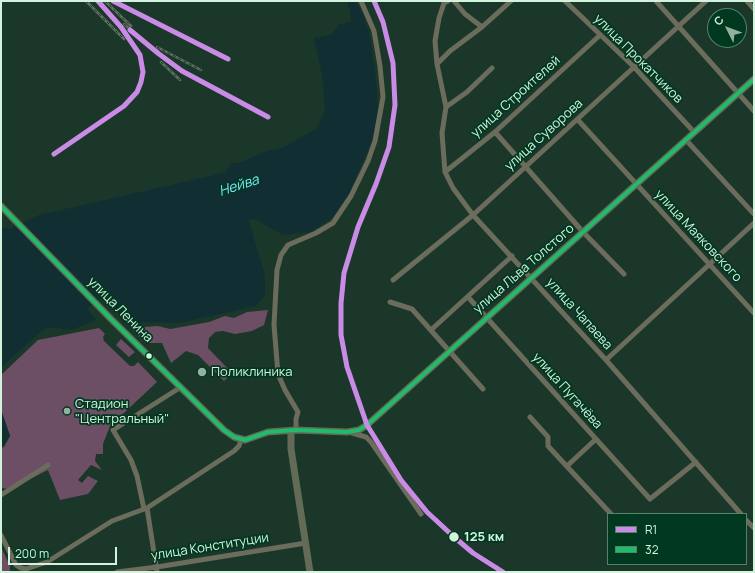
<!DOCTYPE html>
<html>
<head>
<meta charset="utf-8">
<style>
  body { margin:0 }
  #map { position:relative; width:755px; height:573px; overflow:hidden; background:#1a3729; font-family:Manrope,sans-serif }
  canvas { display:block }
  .frame { position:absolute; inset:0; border:2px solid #d2f3de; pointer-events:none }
  .legend { position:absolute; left:607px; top:513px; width:140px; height:52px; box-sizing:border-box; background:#003820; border:1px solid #54836c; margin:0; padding:5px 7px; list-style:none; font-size:12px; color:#d2f3de }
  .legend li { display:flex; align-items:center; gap:8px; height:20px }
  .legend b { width:20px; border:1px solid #54836c }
  .north { position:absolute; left:707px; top:8px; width:40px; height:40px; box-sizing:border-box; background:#003820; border:1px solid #54836c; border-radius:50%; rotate:312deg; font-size:11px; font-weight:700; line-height:16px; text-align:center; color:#d2f3de }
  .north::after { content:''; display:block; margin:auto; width:14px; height:18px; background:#92b19f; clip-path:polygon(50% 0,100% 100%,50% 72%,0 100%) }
  .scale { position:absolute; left:8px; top:547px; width:109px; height:18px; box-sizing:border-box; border:2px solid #d2f3de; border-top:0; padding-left:5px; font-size:12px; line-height:14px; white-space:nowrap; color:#d2f3de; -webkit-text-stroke:3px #003820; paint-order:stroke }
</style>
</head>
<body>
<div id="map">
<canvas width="755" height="573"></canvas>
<div class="frame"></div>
<ul class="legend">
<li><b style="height:5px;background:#ca8be6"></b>R1</li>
<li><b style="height:5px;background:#20bc6c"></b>32</li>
</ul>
<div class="north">С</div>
<div class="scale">200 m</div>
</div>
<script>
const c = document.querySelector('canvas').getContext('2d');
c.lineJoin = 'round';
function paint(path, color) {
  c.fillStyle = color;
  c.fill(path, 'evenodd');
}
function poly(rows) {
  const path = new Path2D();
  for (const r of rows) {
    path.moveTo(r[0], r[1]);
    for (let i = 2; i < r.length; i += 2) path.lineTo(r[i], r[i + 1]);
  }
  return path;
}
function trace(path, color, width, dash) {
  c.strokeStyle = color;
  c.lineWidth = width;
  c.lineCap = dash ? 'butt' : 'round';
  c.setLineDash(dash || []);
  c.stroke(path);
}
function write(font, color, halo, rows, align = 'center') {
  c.font = font + ' Manrope,sans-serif';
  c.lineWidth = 3.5;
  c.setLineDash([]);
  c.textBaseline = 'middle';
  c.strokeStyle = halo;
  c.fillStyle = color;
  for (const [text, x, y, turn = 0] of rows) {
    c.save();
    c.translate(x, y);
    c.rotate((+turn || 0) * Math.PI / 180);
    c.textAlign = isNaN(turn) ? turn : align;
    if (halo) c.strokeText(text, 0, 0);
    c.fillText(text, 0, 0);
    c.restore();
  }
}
paint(poly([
  [268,310,264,325,252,331,235,334,223,331,215,332,209,338,208,348,232,373,224,381,198,355,186,351,171,363,162,343,145,343,131,328,158,326,170,329,209,322,225,316,234,318,247,312],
  [99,328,105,334,103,337,104,341,130,366,134,366,138,362,157,382,110,426,103,444,103,454,96,454,95,461,102,470,91,465,78,480,82,483,88,476,98,481,88,494,60,500,48,470,10,489,1,488,1,448,4,447,10,436,1,410,1,375,38,340],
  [121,339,135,352,129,357,116,345],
  [1,547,10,566,10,572,1,572]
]), '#6c4e65');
paint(poly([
  [347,1,355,1,360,9,369,31,375,71,378,106,375,133,348,196,333,217,310,232,283,235,257,220,248,219,265,275,265,295,256,306,179,323,142,322,131,324,102,297,87,309,96,320,71,330,46,327,1,367,1,228,10,229,39,215,224,173,232,163,239,163,267,151,282,148,317,128,325,110,323,80,314,38,331,35,340,24,350,22,351,13],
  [1,410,10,436,1,447]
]), '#112e33');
trace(poly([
  [448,1,444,3,439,18,435,41,437,64,446,107,442,133,445,172,453,188,473,215,606,360,741,514],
  [454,1,465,14,482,27],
  [565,1,634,67,694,132],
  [656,1,754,111],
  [747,1,754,9],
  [437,64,450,51,482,27,511,1],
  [446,107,467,92,492,68],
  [578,120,754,313],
  [495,132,583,232,624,274],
  [686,140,754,214],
  [445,172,495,132,599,36],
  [393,280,473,215,706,1],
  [468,297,650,499,696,462],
  [390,302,412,309,483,389],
  [431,330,512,256],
  [606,360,754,223],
  [530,417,548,437,548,446,611,514],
  [296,430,296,419,298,412,285,390,278,374,274,325,277,270,281,255,288,245,316,233,333,223,351,196,368,161,375,141,383,97,380,66,374,31,361,1],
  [352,433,366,437,371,442,421,514],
  [567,466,596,439],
  [1,495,48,465],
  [147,508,157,572],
  [144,509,137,476,131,460,113,430,181,387],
  [746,520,754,528],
  [1,535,16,565,21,568,26,569,47,562,112,521,147,508,234,451,239,446,241,440],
  [117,572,157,567,306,543]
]), '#6b6c5b', 5);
trace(poly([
  [1,206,111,319,224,430,234,437,245,440,268,432,296,430,347,432,359,430,367,425,754,79],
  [291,431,291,449,310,572]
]), '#636b57', 7);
const rail = poly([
  [86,1,124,39],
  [105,1,131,26],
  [113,1,228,59],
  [124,24,159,54,182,71,268,117],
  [157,47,201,70],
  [161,62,180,80],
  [54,154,124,106,137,92,141,82,143,72,140,55,121,27,98,1]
]);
trace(rail, '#626f62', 2.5);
trace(rail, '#003820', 1, [3]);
trace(poly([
  [1,206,111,319,224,430,234,437,245,440,268,432,296,430,347,432,359,430,367,425,754,79]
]), '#20bc6c', 4);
trace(poly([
  [113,1,228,59],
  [374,1,383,22,393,63,395,105,389,147,376,184,358,227,344,273,341,303,341,335,347,367,367,425,401,480,427,512,454,537,473,553,503,572],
  [130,30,159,54,182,71,268,117],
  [54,154,124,106,137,92,141,82,143,72,140,55,121,27,98,1]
]), '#ca8be6', 5);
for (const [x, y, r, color] of [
  [149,356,3.5,"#d2f3de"],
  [202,372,5,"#92b19f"],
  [67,411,4,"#92b19f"],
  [454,537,5.5,"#d2f3de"]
]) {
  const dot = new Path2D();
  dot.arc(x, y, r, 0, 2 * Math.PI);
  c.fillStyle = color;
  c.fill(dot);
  trace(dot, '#003820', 1.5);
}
write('13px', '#d2f3de', '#003820', [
  ["улица Прокатчиков",638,59,45],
  ["улица Строителей",516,97,-42],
  ["улица Суворова",544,135,-42],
  ["улица Маяковского",698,236,47],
  ["улица Льва Толстого",524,269,-41],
  ["улица Ленина",120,310,45],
  ["улица Чапаева",579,314,48],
  ["улица Пугачёва",567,391,48],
  ["улица Конституции",210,547,-9]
]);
write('13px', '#d2f3de', '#003820', [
  ["Поликлиника",211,372],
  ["Стадион",75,404],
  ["\"Центральный\"",75,419]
], 'left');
write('bold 13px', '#d2f3de', '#003820', [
  ["125 км",464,537]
], 'left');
write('italic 14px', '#80e0fb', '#003820', [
  ["Нейва",239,186,-18]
]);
</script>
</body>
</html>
